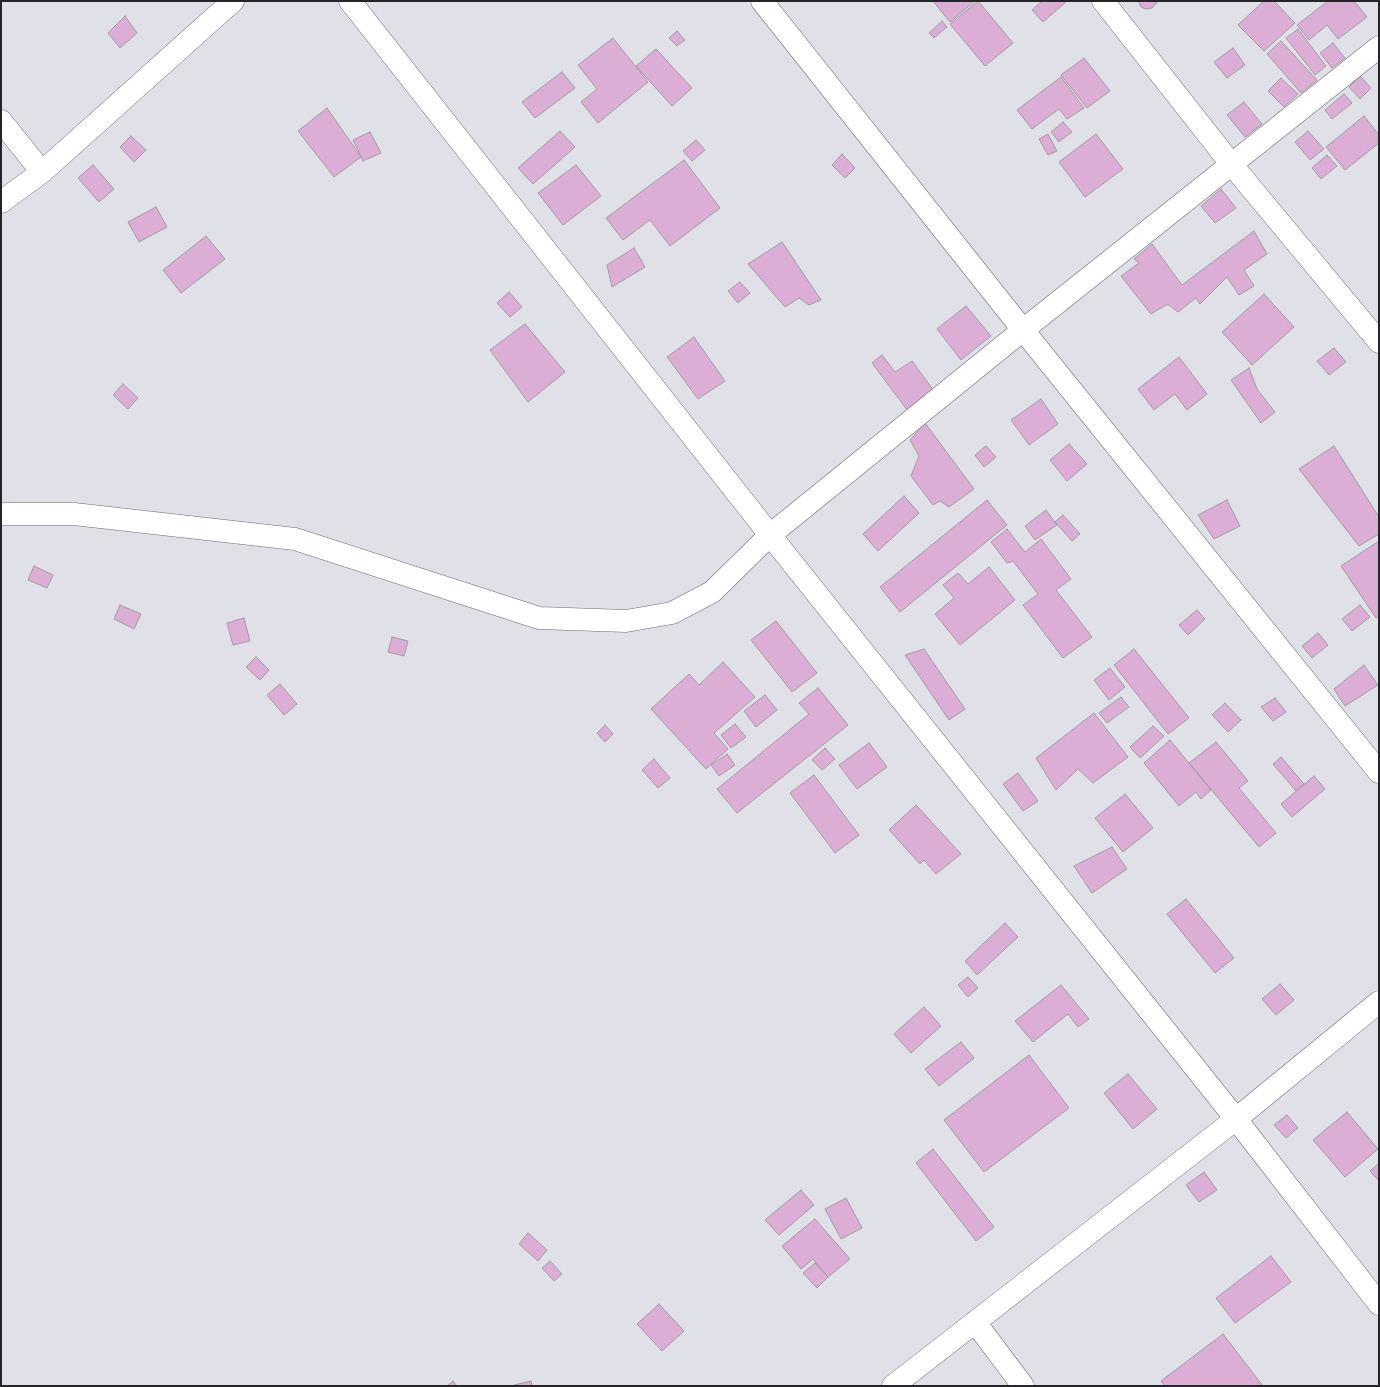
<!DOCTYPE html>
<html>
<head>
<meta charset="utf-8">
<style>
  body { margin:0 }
  #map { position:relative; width:1380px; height:1387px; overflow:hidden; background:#e0e0e9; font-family:Poppins,sans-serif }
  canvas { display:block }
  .frame { position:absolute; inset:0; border:2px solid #252529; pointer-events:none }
</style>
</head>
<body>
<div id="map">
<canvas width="1380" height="1387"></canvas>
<div class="frame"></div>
</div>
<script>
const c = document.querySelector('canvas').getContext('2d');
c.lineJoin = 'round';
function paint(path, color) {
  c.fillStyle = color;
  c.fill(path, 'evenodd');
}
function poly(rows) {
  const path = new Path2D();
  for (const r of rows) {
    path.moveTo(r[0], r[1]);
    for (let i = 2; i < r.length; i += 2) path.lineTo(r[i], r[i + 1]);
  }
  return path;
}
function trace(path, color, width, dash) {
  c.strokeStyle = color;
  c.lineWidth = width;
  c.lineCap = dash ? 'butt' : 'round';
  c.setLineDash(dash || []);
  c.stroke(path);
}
const building = poly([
  [933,1,975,1,950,22,933,1],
  [978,1,1013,43,985,66,950,24,978,1],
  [1042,1,1067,1,1043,22,1032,10,1042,1],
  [1138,1,1157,1,1156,4,1152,8,1146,9,1141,7,1138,1],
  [1264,1,1274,1,1295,23,1264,51,1238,25,1264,1],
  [1328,1,1354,1,1367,17,1338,39,1327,25,1309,40,1297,25,1328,1],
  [125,16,137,33,120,48,108,33,125,16],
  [942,21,947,27,934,38,929,33,942,21],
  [1298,29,1326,66,1315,75,1286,38,1298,29],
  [677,31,685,40,677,46,669,38,677,31],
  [613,38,648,82,598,123,581,102,597,89,578,65,613,38],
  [1281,41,1317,80,1301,93,1267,54,1281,41],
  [1333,43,1345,58,1332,68,1320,53,1333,43],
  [1233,48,1245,65,1227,78,1214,62,1233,48],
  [656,49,692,88,672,106,636,66,656,49],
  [1084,58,1110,91,1087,108,1061,75,1084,58],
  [562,72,575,88,535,118,522,102,562,72],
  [1360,76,1371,88,1360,99,1349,87,1360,76],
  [1061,77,1084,108,1067,119,1059,109,1032,129,1017,110,1061,77],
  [1281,78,1298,94,1284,107,1268,91,1281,78],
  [1344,94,1352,103,1332,119,1325,110,1344,94],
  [1244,102,1262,124,1245,137,1227,115,1244,102],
  [327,108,361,157,334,177,298,131,327,108],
  [1364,116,1379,135,1379,143,1345,170,1326,147,1364,116],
  [1063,122,1072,132,1059,142,1051,132,1063,122],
  [560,131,575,147,533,184,518,168,560,131],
  [1308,131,1324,149,1310,160,1295,142,1308,131],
  [370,132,381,153,363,161,353,140,370,132],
  [1048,134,1057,151,1048,155,1039,139,1048,134],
  [1096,134,1123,169,1085,197,1059,162,1096,134],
  [131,136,146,150,134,162,120,147,131,136],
  [696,140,705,150,692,161,683,151,696,140],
  [842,154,855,168,845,178,832,165,842,154],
  [1327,155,1337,166,1321,179,1312,168,1327,155],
  [684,160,720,208,670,246,650,220,623,240,606,218,684,160],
  [93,165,114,189,99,202,78,178,93,165],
  [576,165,601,196,563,225,538,193,576,165],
  [1221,189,1236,208,1215,223,1201,206,1221,189],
  [156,207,167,227,139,242,128,222,156,207],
  [1254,231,1267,254,1244,270,1254,286,1239,295,1227,277,1200,304,1196,298,1178,312,1169,305,1166,305,1151,314,1121,276,1139,263,1134,259,1152,244,1182,285,1254,231],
  [206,236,225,259,181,293,163,270,206,236],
  [782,242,821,300,809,305,799,298,785,307,748,264,782,242],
  [634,248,645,267,612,287,607,265,634,248],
  [740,282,750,293,738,303,728,291,740,282],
  [509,292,522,307,510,317,497,303,509,292],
  [1264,294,1294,327,1252,365,1222,332,1264,294],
  [966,306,991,336,961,360,937,329,966,306],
  [525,324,565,372,528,402,490,350,525,324],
  [694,337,725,381,698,399,667,357,694,337],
  [1334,348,1346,362,1329,375,1317,361,1334,348],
  [882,355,895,372,912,361,934,391,908,411,872,363,882,355],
  [1179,357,1207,394,1187,410,1175,394,1154,410,1138,389,1179,357],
  [1249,368,1257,389,1275,412,1261,423,1231,380,1249,368],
  [123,384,138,398,128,409,113,395,123,384],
  [1041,399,1058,424,1029,445,1011,420,1041,399],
  [925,423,974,489,949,507,940,501,933,505,911,476,919,456,910,440,925,423],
  [1069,444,1087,464,1067,481,1050,460,1069,444],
  [986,446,996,457,984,467,975,455,986,446],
  [1334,446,1379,517,1379,534,1359,546,1299,469,1334,446],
  [904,496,919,513,878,551,863,534,904,496],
  [987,500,1007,525,900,612,880,587,987,500],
  [1227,500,1240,526,1214,539,1198,515,1227,500],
  [1046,510,1057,525,1035,540,1025,526,1046,510],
  [1063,515,1080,534,1072,541,1055,522,1063,515],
  [1007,529,1025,552,1041,539,1071,579,1056,590,1092,637,1063,658,1023,605,1038,594,1013,561,1007,563,991,542,1007,529],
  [1379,541,1379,616,1376,618,1341,566,1379,541],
  [34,566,53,575,47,588,28,580,34,566],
  [989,567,1015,600,960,645,935,614,954,598,943,585,958,573,968,584,989,567],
  [120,605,141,614,134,629,114,619,120,605],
  [1360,605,1370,617,1352,631,1342,619,1360,605],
  [1197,610,1205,619,1188,635,1179,625,1197,610],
  [244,618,250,641,233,645,227,623,244,618],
  [776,621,817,673,792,692,751,640,776,621],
  [1318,633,1328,645,1312,658,1302,646,1318,633],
  [392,637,408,641,404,656,388,652,392,637],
  [924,649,965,709,949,720,905,655,924,649],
  [1134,649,1189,718,1168,734,1114,665,1134,649],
  [256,657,269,670,260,680,246,667,256,657],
  [723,662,755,697,714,733,728,749,706,769,651,709,689,674,699,685,723,662],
  [1364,665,1378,685,1345,706,1334,689,1364,665],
  [1110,668,1125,687,1109,700,1094,680,1110,668],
  [280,684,297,704,284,715,267,695,280,684],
  [818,688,848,725,737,813,717,789,809,714,799,703,818,688],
  [765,695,777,710,756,727,744,711,765,695],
  [1121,697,1129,707,1107,723,1099,713,1121,697],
  [1275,698,1286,712,1273,721,1261,707,1275,698],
  [1225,703,1241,720,1228,732,1212,715,1225,703],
  [1094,713,1128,757,1093,783,1078,769,1056,790,1036,758,1094,713],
  [735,724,746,737,731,748,721,735,735,724],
  [605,725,613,734,605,742,597,733,605,725],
  [1153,726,1164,736,1140,758,1130,747,1153,726],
  [1170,740,1211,790,1201,799,1196,792,1179,806,1144,763,1170,740],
  [1216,742,1248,781,1239,788,1276,833,1259,847,1189,763,1216,742],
  [869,743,887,767,857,789,839,765,869,743],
  [825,748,835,759,822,770,812,760,825,748],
  [727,754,735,765,719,776,711,765,727,754],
  [1281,757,1304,784,1296,791,1273,764,1281,757],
  [654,759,670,778,658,788,642,770,654,759],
  [1018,773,1038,801,1023,811,1003,784,1018,773],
  [814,775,859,835,835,853,790,793,814,775],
  [1314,776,1325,789,1292,817,1281,804,1314,776],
  [1125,794,1153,828,1123,852,1095,818,1125,794],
  [916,805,961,854,936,874,924,860,920,864,889,830,916,805],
  [1112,847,1127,869,1092,893,1074,866,1112,847],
  [1186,899,1234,958,1215,973,1167,914,1186,899],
  [1005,923,1018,937,977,975,965,961,1005,923],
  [968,977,978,988,968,997,958,985,968,977],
  [1280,984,1294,1000,1276,1015,1262,999,1280,984],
  [1061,985,1089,1019,1078,1027,1068,1014,1033,1042,1015,1021,1061,985],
  [924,1007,941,1026,911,1053,894,1034,924,1007],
  [961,1042,974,1058,939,1086,925,1069,961,1042],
  [1029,1055,1069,1108,984,1172,944,1120,1029,1055],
  [1128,1074,1157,1109,1133,1129,1104,1093,1128,1074],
  [1347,1112,1378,1149,1345,1177,1313,1140,1347,1112],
  [1287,1115,1298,1128,1286,1138,1274,1125,1287,1115],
  [933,1149,994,1227,976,1241,916,1163,933,1149],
  [1379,1163,1379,1181,1370,1171,1379,1163],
  [1204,1172,1217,1190,1199,1202,1186,1185,1204,1172],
  [801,1190,814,1205,779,1235,765,1220,801,1190],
  [846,1198,862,1228,841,1239,825,1209,846,1198],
  [815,1219,850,1259,828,1277,813,1259,801,1269,782,1246,815,1219],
  [528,1233,547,1250,538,1261,519,1244,528,1233],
  [1271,1256,1291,1282,1235,1323,1216,1298,1271,1256],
  [550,1261,562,1274,554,1281,542,1268,550,1261],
  [815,1263,828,1277,817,1288,803,1273,815,1263],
  [659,1304,684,1331,662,1351,637,1324,659,1304],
  [1223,1334,1263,1386,1165,1386,1161,1381,1223,1334],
  [453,1381,457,1386,447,1386,453,1381],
  [531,1381,532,1386,514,1386,514,1385,531,1381]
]);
paint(building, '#dcadd5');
trace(building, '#a39ba1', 1);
const minor = poly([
  [350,1,770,535,1236,1119,1379,1304],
  [762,1,1023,330,1379,772],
  [1103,1,1232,165,1379,342],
  [1,121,42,172],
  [1,202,42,172,233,1],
  [1,514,74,514,295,539,539,618,626,621,672,613,712,592,770,535,1023,330,1379,47],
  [975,1322,1023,1386],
  [893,1386,1236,1119,1379,1002]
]);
trace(minor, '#6b6b73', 23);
trace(minor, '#fff', 22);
</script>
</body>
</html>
